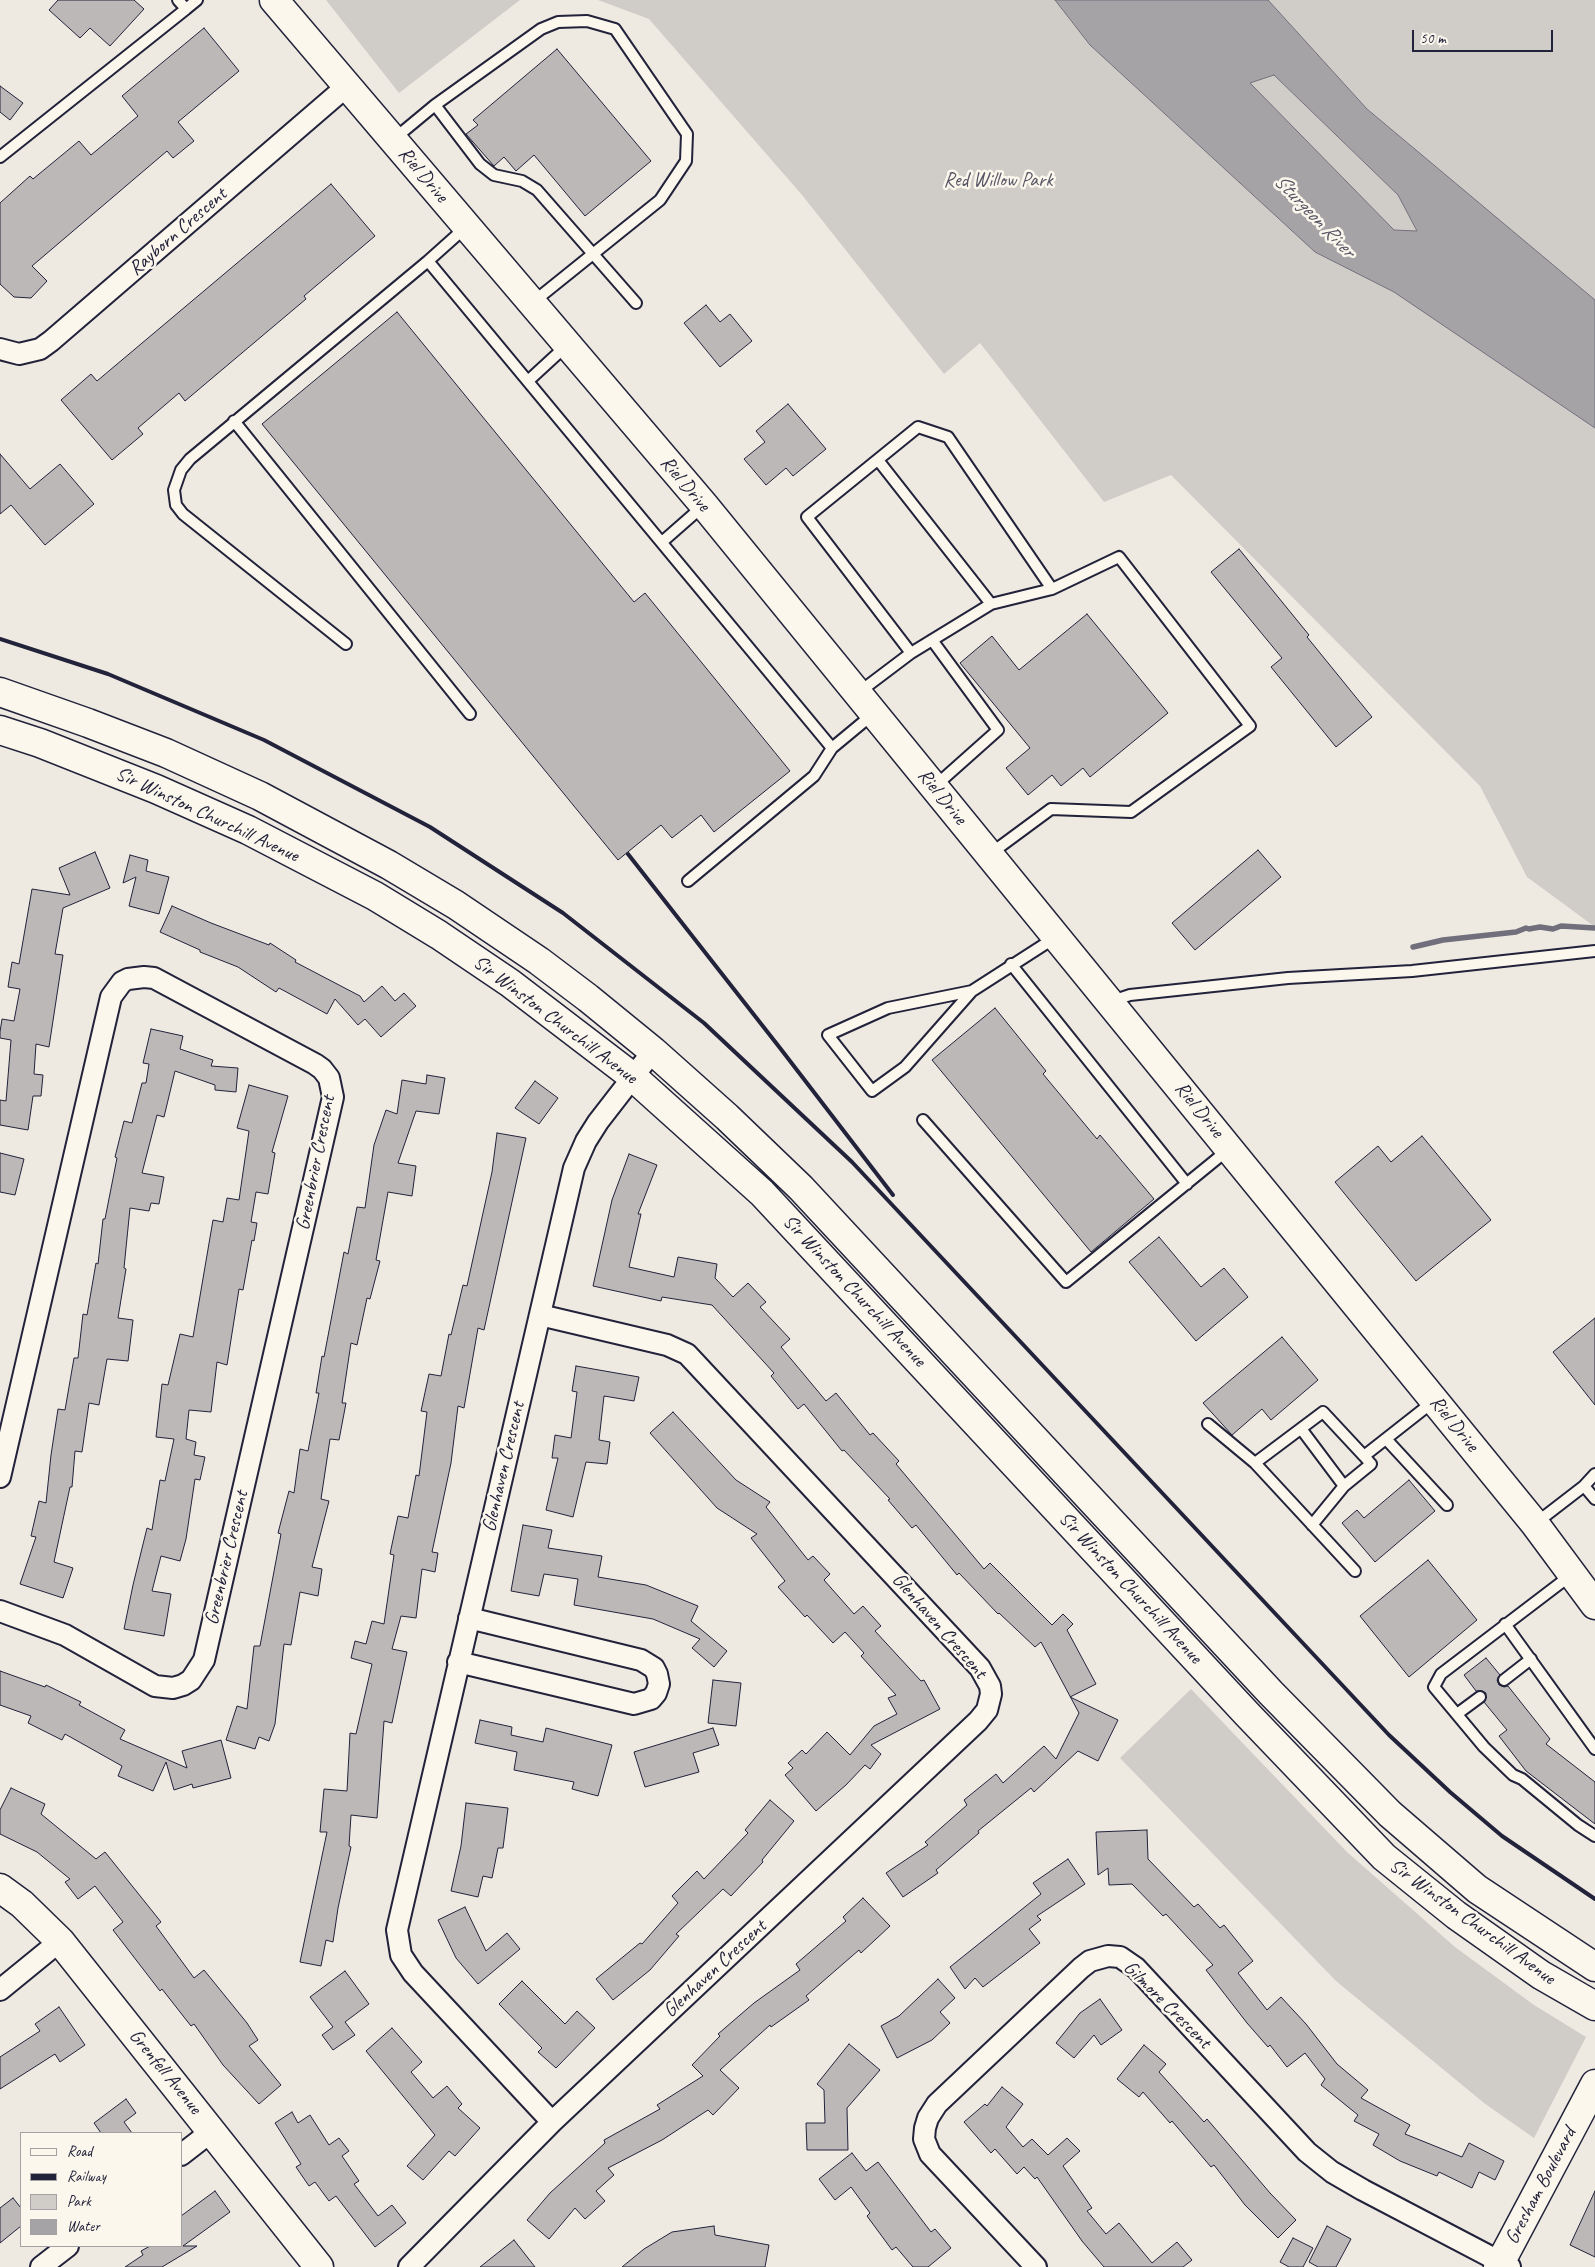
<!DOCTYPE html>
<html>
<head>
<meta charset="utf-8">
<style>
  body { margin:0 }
  #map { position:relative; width:1595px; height:2267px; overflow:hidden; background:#eeeae2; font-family:Caveat,sans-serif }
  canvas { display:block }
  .legend { position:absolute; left:20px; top:2132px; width:162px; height:115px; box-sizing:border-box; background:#fbf7ec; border:1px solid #a4a2a5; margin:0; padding:6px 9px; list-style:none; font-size:15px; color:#22223b }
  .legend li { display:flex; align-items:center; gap:10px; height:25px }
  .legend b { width:25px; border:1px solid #a4a2a5 }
  .scale { position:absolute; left:1412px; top:30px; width:141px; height:22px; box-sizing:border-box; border:2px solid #22223b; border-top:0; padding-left:6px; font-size:15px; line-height:18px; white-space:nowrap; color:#22223b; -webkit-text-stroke:4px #fbf7ec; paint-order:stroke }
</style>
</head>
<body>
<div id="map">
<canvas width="1595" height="2267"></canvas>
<ul class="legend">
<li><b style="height:6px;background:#fbf7ec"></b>Road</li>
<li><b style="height:6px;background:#22223b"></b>Railway</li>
<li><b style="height:14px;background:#d0cdc9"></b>Park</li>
<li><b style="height:14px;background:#a6a3a7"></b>Water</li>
</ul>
<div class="scale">50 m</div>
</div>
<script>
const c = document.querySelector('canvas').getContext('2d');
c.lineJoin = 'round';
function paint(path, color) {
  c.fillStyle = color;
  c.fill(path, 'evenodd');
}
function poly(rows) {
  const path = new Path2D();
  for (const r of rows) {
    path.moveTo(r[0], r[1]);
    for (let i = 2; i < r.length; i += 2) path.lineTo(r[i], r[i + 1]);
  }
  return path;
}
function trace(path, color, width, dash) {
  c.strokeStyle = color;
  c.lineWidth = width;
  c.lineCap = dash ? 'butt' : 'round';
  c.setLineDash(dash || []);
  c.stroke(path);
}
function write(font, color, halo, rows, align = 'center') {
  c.font = font + ' Caveat,sans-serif';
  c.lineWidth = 5;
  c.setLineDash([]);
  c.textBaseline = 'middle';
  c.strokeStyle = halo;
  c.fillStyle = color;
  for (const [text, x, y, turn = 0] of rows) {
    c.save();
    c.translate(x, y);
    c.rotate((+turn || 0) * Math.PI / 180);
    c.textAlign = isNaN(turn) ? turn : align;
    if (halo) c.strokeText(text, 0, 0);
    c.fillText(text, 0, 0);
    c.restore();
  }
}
paint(poly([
  [326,0,520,0,399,93],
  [598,0,1055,0,1090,45,1315,252,1394,292,1595,428,1595,927,1527,877,1480,786,1171,475,1104,502,980,343,944,374,802,195,649,19],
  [1268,0,1595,0,1595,300,1367,109],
  [1274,75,1398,195,1417,232,1394,230,1250,83],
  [1191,1689,1347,1852,1455,1947,1534,2005,1586,2037,1534,2138,1484,2103,1336,1981,1120,1758]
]), '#d0cdc9');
const water = poly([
  [1055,0,1268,0,1367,109,1595,300,1595,428,1394,292,1315,252,1090,45,1055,0],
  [1274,75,1398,195,1417,231,1394,230,1250,83,1274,75]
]);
paint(water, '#a6a3a7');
trace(water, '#716f7c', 1);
trace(poly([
  [1413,947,1443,940,1516,932,1526,928,1529,929,1540,927,1553,929,1561,926,1595,928]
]), '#716f7c', 5.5);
const building = poly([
  [58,0,134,0,144,9,110,46,90,28,80,38,49,10,58,0],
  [204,28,239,71,178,122,194,141,173,158,167,151,32,266,47,281,31,298,14,297,0,284,0,203,30,176,33,179,79,141,91,155,138,116,122,96,204,28],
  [557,49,651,161,585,216,534,155,516,171,504,157,494,166,466,134,478,125,473,120,557,49],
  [0,86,23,103,10,120,0,112,0,86],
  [331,184,375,236,304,296,306,299,185,401,179,393,138,428,143,434,112,460,61,400,91,374,97,381,331,184],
  [706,305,720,322,730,314,752,341,720,367,684,323,706,305],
  [397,312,634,602,645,593,790,771,714,832,701,815,672,838,661,825,618,860,262,424,397,312],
  [788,404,826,449,793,476,786,468,766,485,744,459,765,442,756,431,788,404],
  [0,454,30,489,60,464,94,504,45,545,11,505,0,514,0,454],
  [1239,549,1309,635,1307,637,1372,717,1336,747,1271,667,1282,658,1211,572,1239,549],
  [1087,614,1168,713,1090,777,1083,768,1061,786,1052,775,1028,795,1006,768,1030,748,960,663,992,636,1019,670,1087,614],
  [1258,850,1281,877,1195,950,1172,923,1258,850],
  [95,852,110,888,63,908,55,954,63,955,49,1047,36,1044,34,1074,43,1075,41,1096,33,1096,28,1130,0,1125,0,1100,6,1101,11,1040,0,1038,0,1032,2,1019,14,1021,20,989,8,987,12,962,19,964,32,889,70,895,59,868,95,852],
  [130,855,148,860,146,871,169,877,159,914,129,906,136,877,123,883,130,855],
  [172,906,211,923,269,945,270,943,296,960,295,962,360,996,364,1002,382,986,395,1001,404,993,416,1006,381,1037,365,1019,358,1025,335,999,327,1014,279,988,276,992,238,967,200,952,200,950,160,932,172,906],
  [995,1008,1046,1071,1043,1074,1097,1139,1100,1135,1154,1199,1091,1252,932,1060,995,1008],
  [151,1029,183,1036,180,1049,213,1060,211,1066,238,1068,236,1092,215,1090,215,1085,175,1071,164,1117,157,1115,142,1173,164,1177,159,1204,151,1203,149,1211,130,1208,124,1268,126,1269,118,1318,133,1320,128,1361,107,1359,99,1405,89,1403,82,1452,75,1451,72,1487,70,1487,54,1562,73,1568,63,1598,20,1584,36,1537,31,1536,39,1501,46,1503,51,1455,58,1409,65,1410,74,1358,78,1358,83,1314,87,1315,96,1263,98,1264,103,1219,105,1219,117,1158,115,1157,124,1121,132,1123,142,1083,146,1083,149,1064,143,1063,151,1029],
  [427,1075,445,1078,439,1114,416,1111,398,1163,416,1166,412,1196,388,1192,376,1260,380,1261,370,1299,367,1298,357,1345,351,1343,342,1403,346,1403,339,1440,330,1439,321,1499,329,1501,312,1567,322,1569,318,1596,300,1592,291,1645,284,1644,275,1724,269,1741,259,1737,255,1749,226,1740,237,1706,247,1709,254,1646,260,1646,281,1534,278,1533,289,1491,294,1493,300,1449,308,1451,319,1393,316,1393,322,1356,324,1357,344,1252,348,1254,357,1207,365,1208,374,1145,386,1110,397,1114,402,1080,426,1084,427,1075],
  [535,1081,558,1098,539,1124,515,1108,535,1081],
  [249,1085,288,1096,272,1152,275,1153,268,1194,256,1192,251,1222,257,1223,254,1241,252,1240,243,1290,239,1289,227,1365,217,1362,211,1412,189,1410,186,1439,196,1442,194,1455,205,1457,200,1480,195,1479,186,1539,180,1561,161,1556,152,1591,171,1594,164,1636,124,1629,133,1585,147,1528,152,1530,160,1480,165,1481,174,1439,156,1437,162,1384,168,1385,180,1334,193,1337,213,1220,223,1222,227,1198,239,1200,249,1131,237,1128,249,1085],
  [497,1133,526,1138,484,1330,478,1328,464,1408,458,1406,451,1463,432,1552,438,1553,435,1572,422,1569,416,1618,401,1616,392,1649,407,1652,392,1723,384,1721,377,1818,351,1815,349,1846,351,1847,338,1908,333,1942,326,1940,321,1966,300,1962,327,1832,320,1832,324,1789,347,1791,350,1733,356,1734,372,1664,351,1658,355,1641,366,1644,372,1621,384,1624,394,1555,390,1554,398,1516,408,1518,416,1475,419,1476,427,1412,421,1411,429,1374,441,1376,449,1334,451,1335,463,1285,467,1286,492,1172,497,1133],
  [1422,1136,1491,1220,1416,1281,1335,1182,1378,1146,1391,1162,1422,1136],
  [0,1153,24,1159,15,1195,0,1192,0,1153],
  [629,1154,657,1165,638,1214,641,1214,629,1267,674,1277,678,1257,717,1264,715,1278,733,1297,748,1283,766,1302,760,1307,790,1339,781,1347,826,1401,836,1393,870,1435,873,1433,899,1461,896,1464,984,1569,990,1563,1052,1625,1063,1614,1073,1624,1067,1630,1096,1684,1070,1697,1118,1720,1098,1761,1078,1751,1034,1792,1031,1788,978,1831,979,1833,936,1870,938,1873,903,1897,886,1873,928,1845,925,1842,967,1805,964,1800,996,1774,1003,1783,1044,1746,1056,1759,1079,1713,1041,1642,1035,1647,999,1613,998,1614,959,1573,957,1575,916,1525,912,1528,888,1500,890,1499,844,1450,842,1451,804,1404,798,1409,771,1376,774,1373,712,1305,662,1297,661,1301,593,1286,612,1200,629,1154],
  [1159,1237,1201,1287,1224,1268,1248,1297,1196,1341,1129,1262,1159,1237],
  [1595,1318,1595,1405,1553,1352,1595,1318],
  [1282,1337,1318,1380,1271,1420,1262,1409,1232,1435,1203,1403,1282,1337],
  [576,1366,639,1377,634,1401,604,1396,599,1440,610,1442,607,1464,586,1462,573,1517,546,1510,558,1458,552,1458,555,1435,571,1438,577,1392,572,1391,576,1366],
  [673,1412,736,1480,770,1502,766,1507,808,1560,813,1556,830,1574,824,1580,854,1614,863,1606,881,1626,875,1631,921,1681,924,1680,940,1709,871,1745,881,1754,870,1769,865,1765,846,1785,816,1811,785,1775,793,1768,788,1763,802,1750,806,1754,827,1732,850,1755,874,1726,897,1714,888,1698,896,1695,861,1656,864,1653,845,1632,833,1643,807,1615,805,1617,778,1587,785,1581,751,1538,757,1534,717,1508,650,1433,673,1412],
  [1409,1480,1435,1511,1375,1562,1342,1523,1357,1510,1364,1518,1409,1480],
  [523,1525,552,1530,548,1548,602,1556,598,1577,646,1585,698,1606,691,1621,727,1651,714,1667,692,1648,700,1639,653,1619,574,1605,578,1579,544,1574,539,1596,511,1591,523,1525],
  [1428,1560,1477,1620,1409,1677,1360,1616,1428,1560],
  [1486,1658,1500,1675,1497,1680,1499,1685,1504,1687,1508,1686,1550,1739,1546,1744,1595,1782,1595,1824,1526,1771,1499,1736,1507,1730,1484,1702,1486,1693,1482,1691,1476,1691,1464,1675,1486,1658],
  [0,1671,45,1687,46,1685,81,1702,79,1705,125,1730,120,1739,187,1768,182,1751,221,1740,231,1778,193,1788,192,1784,174,1790,166,1762,153,1791,118,1776,122,1766,65,1734,62,1740,28,1723,31,1716,0,1705,0,1671],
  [713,1680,741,1683,736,1726,708,1723,713,1680],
  [480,1720,512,1727,511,1735,543,1742,546,1728,612,1745,598,1796,572,1789,574,1782,514,1770,517,1752,475,1743,480,1720],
  [713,1728,719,1745,693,1753,699,1772,645,1787,634,1752,713,1728],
  [11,1788,45,1804,41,1814,96,1859,105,1852,161,1922,156,1926,194,1978,204,1970,247,2023,258,2040,249,2046,281,2085,259,2104,223,2065,194,2024,191,2026,162,1989,160,1991,113,1930,123,1922,95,1886,78,1899,65,1882,70,1879,37,1852,0,1834,0,1810,11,1788],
  [770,1800,794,1821,762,1860,763,1862,731,1896,723,1889,676,1934,679,1936,650,1970,613,2000,596,1979,640,1943,642,1944,678,1903,672,1896,697,1871,704,1879,748,1833,745,1830,770,1800],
  [466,1803,508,1808,503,1848,498,1848,492,1878,483,1876,478,1897,451,1891,461,1846,466,1803],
  [1147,1830,1148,1859,1194,1907,1198,1904,1220,1928,1224,1925,1253,1961,1238,1973,1267,2010,1281,1997,1306,2024,1337,2064,1368,2090,1361,2098,1410,2125,1405,2134,1462,2157,1469,2143,1504,2161,1495,2180,1479,2172,1472,2188,1439,2172,1437,2176,1400,2161,1373,2145,1379,2134,1354,2121,1358,2115,1321,2085,1325,2079,1305,2053,1287,2067,1270,2045,1268,2047,1247,2023,1206,1970,1213,1965,1166,1914,1163,1916,1132,1884,1109,1885,1108,1868,1098,1875,1096,1832,1147,1830],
  [1068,1859,1085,1884,1037,1916,1041,1920,1029,1929,1040,1943,983,1987,975,1978,965,1989,950,1967,1041,1894,1033,1883,1068,1859],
  [863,1898,890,1926,861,1953,859,1950,806,1996,809,2000,771,2027,770,2025,720,2070,739,2088,713,2115,708,2110,662,2140,608,2168,614,2175,596,2191,605,2201,585,2219,575,2208,549,2239,527,2220,550,2193,605,2143,604,2140,660,2109,657,2105,703,2076,692,2065,720,2036,718,2034,754,2003,800,1970,796,1964,846,1921,843,1917,863,1898],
  [465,1907,486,1951,507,1933,520,1949,478,1984,456,1958,438,1920,465,1907],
  [345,1971,369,2004,345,2022,355,2035,333,2050,322,2035,333,2027,310,1997,345,1971],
  [938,1979,955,1998,940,2012,950,2023,932,2040,897,2058,881,2026,899,2016,938,1979],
  [522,1981,565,2024,577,2011,595,2028,556,2068,538,2052,542,2048,499,2004,522,1981],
  [1100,1999,1122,2030,1101,2045,1094,2035,1074,2058,1056,2043,1080,2013,1100,1999],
  [59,2007,85,2045,60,2062,55,2054,0,2089,0,2057,40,2031,35,2024,59,2007],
  [392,2028,422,2062,411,2072,433,2098,447,2086,462,2104,458,2108,480,2128,455,2156,449,2151,423,2180,407,2166,435,2135,366,2051,392,2028],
  [849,2044,880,2070,847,2108,848,2150,807,2150,806,2123,825,2123,824,2090,817,2084,849,2044],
  [1144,2045,1166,2064,1159,2072,1204,2122,1207,2119,1270,2193,1296,2220,1278,2238,1245,2205,1214,2165,1211,2167,1172,2121,1170,2123,1143,2092,1139,2097,1117,2079,1144,2045],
  [1002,2087,1023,2104,1006,2127,1023,2147,1032,2139,1048,2155,1067,2138,1080,2151,1063,2166,1092,2208,1087,2211,1106,2234,1119,2223,1152,2263,1177,2242,1192,2260,1183,2267,1104,2267,1082,2241,1037,2177,1035,2179,1024,2167,1017,2174,995,2149,991,2153,964,2122,985,2104,987,2106,1002,2087],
  [126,2099,136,2113,124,2122,132,2133,101,2133,94,2123,126,2099],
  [292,2112,298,2123,310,2115,329,2145,339,2138,349,2151,342,2156,359,2181,354,2184,378,2216,392,2205,406,2223,375,2247,336,2196,329,2201,315,2182,309,2186,296,2167,301,2164,275,2123,292,2112],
  [852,2153,866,2171,878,2162,931,2232,935,2229,951,2248,928,2267,913,2267,896,2247,892,2250,867,2216,870,2213,851,2187,835,2200,819,2179,852,2153],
  [215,2191,230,2212,183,2246,197,2246,162,2267,125,2267,143,2255,141,2251,150,2246,181,2246,181,2216,215,2191],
  [1595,2191,1595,2257,1570,2245,1595,2191],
  [13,2198,21,2208,21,2226,0,2243,0,2208,13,2198],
  [714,2226,715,2235,769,2245,765,2267,622,2267,644,2249,672,2232,714,2226],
  [1327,2226,1351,2239,1336,2267,1318,2267,1309,2262,1327,2226],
  [1293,2238,1313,2248,1303,2267,1289,2267,1280,2262,1293,2238],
  [514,2240,535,2267,480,2267,514,2240]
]);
paint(building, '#bcb8b8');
trace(building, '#22223b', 1);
const lane = poly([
  [178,0,186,9,197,0],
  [435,105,480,164,494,175,522,181,537,190,636,303],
  [394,139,435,105,541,29,558,22,587,21,615,29,687,134,686,161,660,200,532,303],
  [0,157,186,9],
  [428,261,466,227],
  [528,381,566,346],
  [234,421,470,714],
  [878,460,991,604],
  [662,542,703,506],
  [932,640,998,730,934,787],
  [346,644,183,514,176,505,174,490,181,470,190,459,428,261,832,748],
  [858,693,911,653],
  [990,854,1051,809,1131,812,1250,726,1119,557,1052,589,948,437,918,427,807,517,911,653,991,604,1052,589],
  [688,881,814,776,832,748,873,714],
  [1011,964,1187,1184],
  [972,991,905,1067,872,1091,828,1035,888,1008,972,991,1056,937],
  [1112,1001,1130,995,1288,978,1412,971,1595,951],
  [923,1120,1066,1282,1229,1149],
  [1208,1424,1255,1463],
  [1302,1430,1344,1486,1371,1464,1364,1456],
  [1386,1439,1447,1505],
  [1584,1486,1595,1499],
  [1536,1523,1584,1486,1595,1474],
  [1312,1525,1344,1486],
  [1355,1571,1255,1463,1323,1412,1364,1456,1434,1401],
  [1571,1575,1441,1674,1434,1687,1484,1747,1513,1775,1522,1779,1578,1825,1595,1836],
  [1505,1624,1595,1749],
  [1504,1680,1531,1659],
  [1457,1714,1480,1697]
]);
const street = poly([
  [0,349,19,354,40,349,51,341,347,86],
  [0,1477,111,997,122,982,128,979,144,977,154,978,315,1064,322,1069,329,1078,333,1097,204,1660,191,1680,183,1685,173,1688,155,1686,65,1635,0,1611],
  [458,1662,634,1704,651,1699,656,1693,659,1684,657,1674,654,1668,641,1660,469,1618],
  [0,1990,60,1941],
  [552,2122,413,1973,401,1955,397,1930,574,1168,586,1141,598,1122,653,1051],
  [181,2155,212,2131],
  [41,2267,68,2246],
  [409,2267,552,2122,978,1721,987,1710,991,1694,990,1686,980,1668,687,1354,667,1345,540,1315],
  [1036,2267,930,2154,924,2139,925,2128,928,2118,937,2104,1081,1968,1090,1961,1108,1956,1120,1957,1136,1968,1307,2152,1332,2172,1363,2190,1510,2267]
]);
const secondary = poly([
  [274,0,704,505,1535,1524,1595,1605],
  [0,692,88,723,166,753,260,796,389,865,456,905,539,961,588,998,653,1051,727,1117,801,1188,1271,1693,1390,1814,1477,1889,1595,1967],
  [0,730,40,743,156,789,248,830,375,896,439,935,510,983,633,1077,762,1193,1247,1714,1384,1857,1456,1915,1541,1975,1595,2006],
  [0,1888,22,1904,60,1941,319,2267],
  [1498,2267,1595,2084]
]);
trace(lane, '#22223b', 14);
trace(street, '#22223b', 24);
trace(secondary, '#22223b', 31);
trace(lane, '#fbf7ec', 10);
trace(street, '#fbf7ec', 20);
trace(secondary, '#fbf7ec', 28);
trace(poly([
  [0,639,108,674,264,740,430,827,563,913,704,1023,852,1162,1389,1735,1450,1792,1502,1836,1595,1899],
  [628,854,780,1048,893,1195]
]), '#22223b', 4);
write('20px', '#22223b', '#fbf7ec', [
  ["Riel Drive",423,175,50],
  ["Rayborn Crescent",178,232,-41],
  ["Riel Drive",685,484,50],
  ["Riel Drive",942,797,51],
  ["Sir Winston Churchill Avenue",207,815,25],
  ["Sir Winston Churchill Avenue",555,1020,37],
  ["Riel Drive",1199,1110,51],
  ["Greenbrier Crescent",316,1163,-79],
  ["Sir Winston Churchill Avenue",854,1291,47],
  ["Riel Drive",1454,1424,51],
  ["Glenhaven Crescent",504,1467,-77],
  ["Greenbrier Crescent",227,1558,-77],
  ["Sir Winston Churchill Avenue",1130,1588,47],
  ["Glenhaven Crescent",939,1626,49],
  ["Sir Winston Churchill Avenue",1472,1922,36],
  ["Glenhaven Crescent",715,1969,-43],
  ["Gilmore Crescent",1167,2005,45],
  ["Grenfell Avenue",165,2072,51],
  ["Gresham Boulevard",1541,2186,-62]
]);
write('20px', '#565566', '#fbf7ec', [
  ["Red Willow Park",998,181]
]);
write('italic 21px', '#575666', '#fbf7ec', [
  ["Sturgeon River",1314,216,46]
]);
</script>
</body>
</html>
